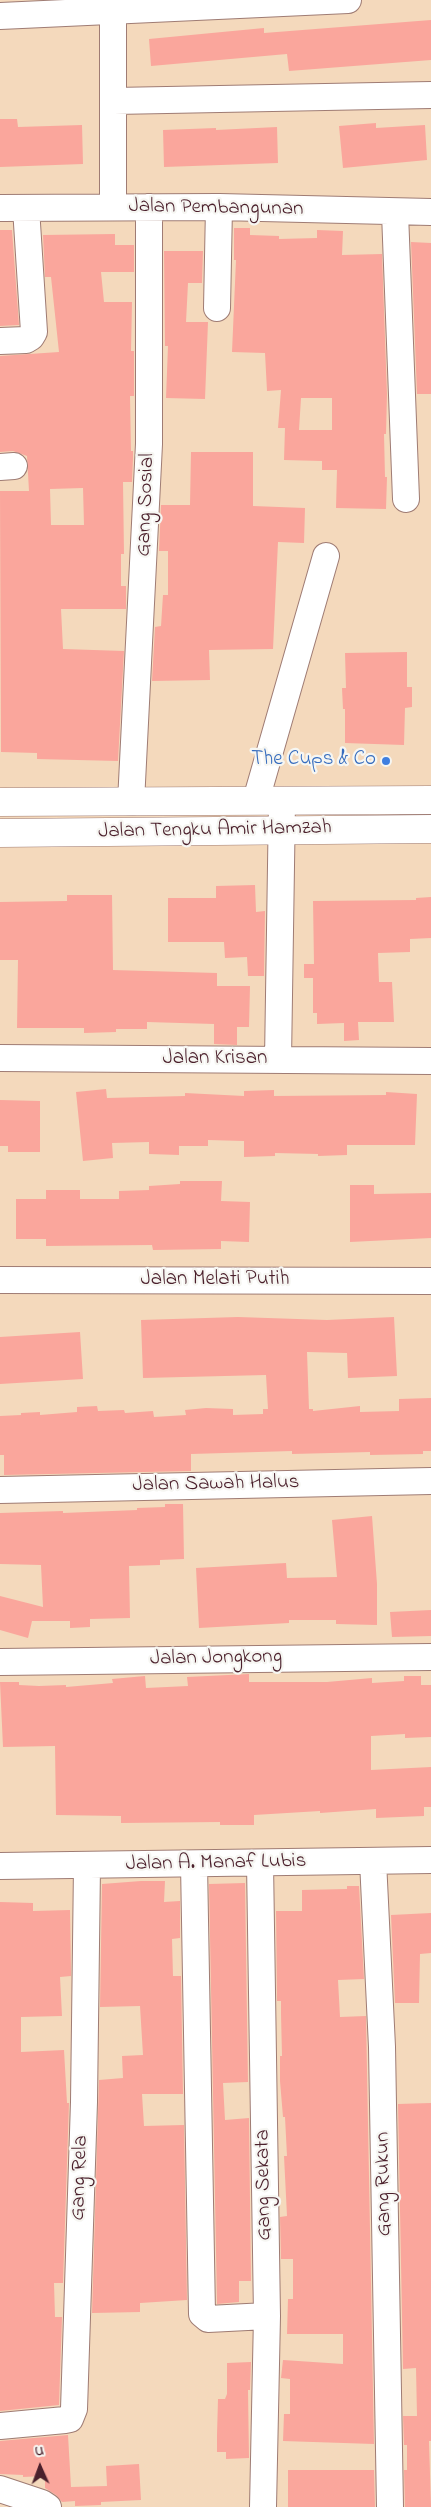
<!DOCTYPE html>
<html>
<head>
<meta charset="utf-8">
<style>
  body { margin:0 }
  #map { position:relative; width:431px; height:2507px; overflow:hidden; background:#f4d9bc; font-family:"Indie Flower",sans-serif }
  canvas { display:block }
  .north { position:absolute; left:15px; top:2442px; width:50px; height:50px; -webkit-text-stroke:4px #f6f6f2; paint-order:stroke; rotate:358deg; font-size:14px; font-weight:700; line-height:20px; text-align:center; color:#4a1f2b }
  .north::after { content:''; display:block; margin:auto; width:18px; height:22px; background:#4a1f2b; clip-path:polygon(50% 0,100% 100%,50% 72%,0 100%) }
</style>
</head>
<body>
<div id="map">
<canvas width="431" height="2507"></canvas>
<div class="north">U</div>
</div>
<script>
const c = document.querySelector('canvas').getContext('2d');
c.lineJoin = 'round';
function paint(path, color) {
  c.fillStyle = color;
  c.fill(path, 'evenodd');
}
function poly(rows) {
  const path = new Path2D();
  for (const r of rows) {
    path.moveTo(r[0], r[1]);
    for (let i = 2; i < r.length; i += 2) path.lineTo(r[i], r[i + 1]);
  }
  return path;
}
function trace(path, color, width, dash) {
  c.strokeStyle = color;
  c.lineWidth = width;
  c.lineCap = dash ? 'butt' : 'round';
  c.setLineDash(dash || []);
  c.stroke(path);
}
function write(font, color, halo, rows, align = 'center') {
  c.font = font + ' "Indie Flower",sans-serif';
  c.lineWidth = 4.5;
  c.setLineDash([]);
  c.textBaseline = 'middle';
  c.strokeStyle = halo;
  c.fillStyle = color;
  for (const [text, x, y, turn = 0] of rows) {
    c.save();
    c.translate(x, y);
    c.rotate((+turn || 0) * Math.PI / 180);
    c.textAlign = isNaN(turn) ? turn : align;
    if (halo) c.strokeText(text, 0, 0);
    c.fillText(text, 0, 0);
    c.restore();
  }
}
paint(poly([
  [431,20,431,60,289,71,287,54,151,66,149,39,264,28,264,33],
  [0,119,17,119,18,127,82,125,83,164,0,167],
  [376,123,376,128,425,125,427,160,343,168,339,126],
  [277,127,278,163,164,167,163,130,216,128,216,130],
  [234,228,250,228,250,235,279,236,279,239,317,238,317,230,343,231,342,255,382,254,387,394,386,434,384,434,385,477,387,477,386,509,336,508,337,470,322,470,322,461,284,460,285,428,278,428,281,390,267,391,265,353,232,352,236,260,234,260],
  [301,398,332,398,332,430,299,430],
  [0,230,12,230,19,325,0,326],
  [115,234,115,245,134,245,134,272,101,272,104,302,132,302,131,351,134,351,134,396,130,396,131,451,133,451,133,458,132,482,123,482,124,554,121,554,121,586,126,586,126,609,61,609,63,649,124,651,118,761,37,759,37,753,1,752,0,491,29,491,27,456,13,451,0,452,0,356,59,352,51,277,45,277,43,235],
  [83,488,84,525,51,525,50,489],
  [411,242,431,243,431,394,417,394],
  [164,251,203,251,202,283,188,283,186,322,208,322,205,399,166,398,168,346,165,346],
  [191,452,253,452,253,506,305,508,304,543,278,542,273,649,209,650,210,680,152,681,155,627,161,626,163,595,168,595,168,551,159,551,161,505,190,505],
  [407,652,407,687,412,687,412,707,405,708,404,745,345,743,345,709,343,709,342,688,346,688,345,653],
  [255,885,256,912,265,911,264,976,248,976,247,957,225,958,224,942,168,942,168,898,216,898,216,886],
  [67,895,112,895,113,970,217,973,217,986,250,986,249,1027,237,1027,237,1045,214,1044,214,1024,147,1022,147,1029,116,1029,116,1032,84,1033,84,1028,17,1028,18,960,0,960,0,902,67,901],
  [431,897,431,938,410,939,410,952,378,953,379,982,392,982,394,1022,358,1022,359,1040,344,1041,344,1023,317,1024,317,1013,313,1013,313,978,304,978,304,964,314,964,313,901,416,900,416,898],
  [106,1089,107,1098,185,1096,185,1093,244,1096,244,1091,274,1090,274,1096,386,1095,386,1092,417,1094,415,1145,347,1145,347,1155,318,1156,318,1154,275,1153,275,1156,244,1157,244,1141,208,1140,208,1146,179,1146,179,1155,149,1154,149,1142,112,1143,113,1158,83,1161,76,1092],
  [0,1100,40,1101,40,1152,8,1152,8,1146,0,1146],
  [180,1181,222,1181,221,1201,250,1202,249,1242,221,1241,221,1249,153,1250,152,1245,46,1246,46,1239,16,1239,16,1199,46,1199,46,1190,80,1190,80,1199,119,1199,119,1191,149,1190,149,1186,180,1184],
  [350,1185,374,1185,374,1194,431,1193,431,1238,350,1242],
  [238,1317,327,1320,394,1317,397,1376,348,1378,347,1353,307,1352,309,1409,313,1409,313,1411,360,1406,360,1412,399,1411,399,1399,431,1398,431,1451,423,1451,423,1454,370,1455,370,1452,292,1454,292,1451,191,1454,191,1471,4,1475,4,1455,0,1455,0,1416,21,1415,21,1413,40,1412,40,1415,77,1412,77,1407,97,1406,98,1411,124,1410,125,1413,153,1411,154,1417,186,1415,185,1410,206,1408,233,1409,233,1415,263,1414,263,1409,268,1409,266,1375,143,1378,141,1320],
  [80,1332,83,1379,0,1384,0,1337],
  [165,1504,183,1504,184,1559,160,1560,160,1565,129,1566,130,1618,90,1619,90,1627,70,1628,70,1621,32,1621,28,1638,0,1630,0,1596,43,1607,41,1565,0,1564,0,1513,63,1511,63,1513,137,1510,137,1508,165,1507],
  [372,1516,377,1584,377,1625,336,1624,336,1620,289,1620,289,1623,199,1628,196,1568,286,1563,287,1578,337,1577,332,1520],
  [431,1610,431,1636,392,1637,390,1612],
  [249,1674,249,1682,327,1682,372,1678,372,1683,404,1681,404,1676,421,1676,421,1685,431,1685,431,1737,405,1738,405,1734,371,1736,371,1770,431,1767,431,1807,424,1807,424,1816,376,1818,376,1809,320,1813,320,1811,254,1815,254,1825,220,1825,220,1822,121,1823,121,1816,56,1815,55,1746,3,1747,0,1682,19,1682,19,1685,39,1686,66,1685,66,1687,113,1683,112,1679,145,1676,146,1688,188,1686,187,1677],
  [141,1881,165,1881,164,1902,180,1901,180,1938,172,1939,173,1976,181,1976,183,2094,142,2094,144,2126,184,2125,187,2300,140,2303,140,2312,92,2313,99,2080,123,2078,122,2056,143,2055,140,2006,100,2007,102,1884],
  [245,1883,248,2082,223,2083,225,2120,249,2118,251,2281,239,2281,239,2302,217,2304,209,1884],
  [347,1886,359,1886,364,1979,338,1980,340,2017,366,2016,374,2444,283,2441,284,2414,290,2414,290,2379,281,2378,283,2360,343,2364,343,2334,287,2334,288,2299,293,2299,293,2259,281,2259,280,2217,287,2216,284,2156,287,2156,285,2117,283,2117,280,2081,280,2056,282,2056,281,2014,281,2001,277,2001,276,1911,302,1911,302,1890,347,1889],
  [0,1902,33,1903,33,1911,70,1910,71,1972,71,1976,60,1977,62,2016,21,2017,21,2052,64,2050,67,2103,69,2103,63,2283,54,2283,55,2317,62,2317,59,2405,0,2411],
  [431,1913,431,1953,420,1954,419,2003,395,2003,391,1915],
  [431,2103,431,2441,429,2441,431,2507,405,2507,404,2470,407,2470,407,2445,404,2445,403,2416,417,2416,416,2368,403,2369,398,2104],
  [251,2362,250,2390,248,2390,249,2458,226,2459,226,2452,217,2452,217,2435,218,2399,225,2399,227,2394,227,2363],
  [68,2435,71,2487,107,2486,106,2466,139,2464,141,2500,101,2502,101,2505,75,2506,75,2501,62,2502,56,2495,45,2488,45,2476,23,2477,23,2475,0,2474,0,2441],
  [288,2470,374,2470,375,2507,288,2507]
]), '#faa69c');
const minor = poly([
  [113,0,113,207],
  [0,16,348,0],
  [114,101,431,95],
  [0,208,219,207,431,212],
  [395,213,406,499],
  [217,308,219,207],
  [0,341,26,340,31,337,34,332,26,208],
  [0,467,14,466],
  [256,800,326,556],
  [131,802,149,444,149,207],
  [0,1058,431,1061],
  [278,1060,282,801],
  [0,1280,431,1281],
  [0,1490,431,1481],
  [0,1662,431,1657],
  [373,1861,382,2047,390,2507],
  [260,1863,267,2316,263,2507],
  [194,1864,202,2314,208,2319,267,2316],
  [0,1866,431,1860],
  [0,2426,65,2420,70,2419,74,2409,84,2102,87,1866],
  [0,2489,42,2503,48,2507]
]);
const major = poly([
  [0,802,431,800],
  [0,833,431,829]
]);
trace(minor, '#9f7c74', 28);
trace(major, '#9f7c74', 29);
trace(minor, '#fff', 26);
trace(major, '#fff', 28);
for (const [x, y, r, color] of [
  [386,761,5,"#3f7fe0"]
]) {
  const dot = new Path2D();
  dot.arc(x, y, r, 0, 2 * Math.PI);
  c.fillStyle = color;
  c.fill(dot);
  trace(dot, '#f6f6f2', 2);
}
write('21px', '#4a1f2b', '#f6f6f2', [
  ["Jalan Pembangunan",216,209,1],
  ["Gang Sosial",147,505,-88],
  ["Jalan Tengku Amir Hamzah",215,831,-1],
  ["Jalan Krisan",215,1060],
  ["Jalan Melati Putih",215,1281],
  ["Jalan Sawah Halus",216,1485,-1],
  ["Jalan Jongkong",216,1659,-1],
  ["Jalan A. Manaf Lubis",216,1864,-1],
  ["Gang Rela",81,2178,-88],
  ["Gang Rukun",385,2184,-91],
  ["Gang Sekata",265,2185,-91]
]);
write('21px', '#366cbe', '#f6f6f2', [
  ["The Cups & Co",376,761]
], 'right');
</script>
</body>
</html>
